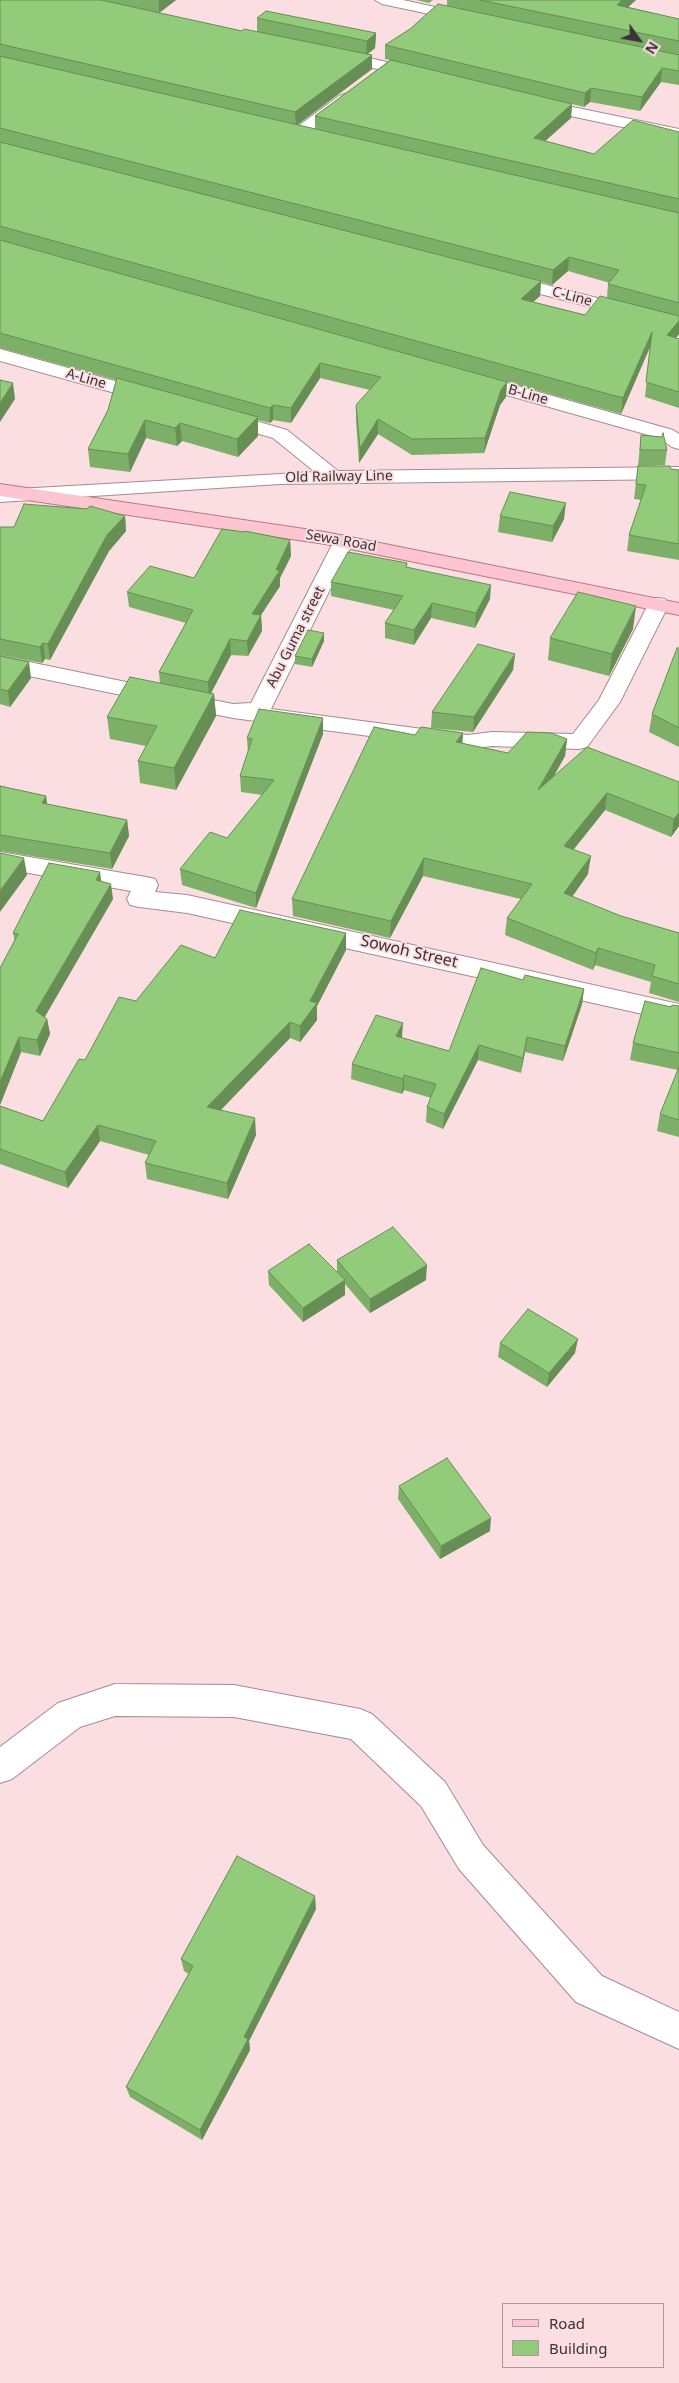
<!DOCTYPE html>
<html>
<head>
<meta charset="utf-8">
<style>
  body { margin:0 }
  #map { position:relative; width:679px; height:2383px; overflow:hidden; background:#fadee2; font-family:"Noto Sans",sans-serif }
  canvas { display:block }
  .legend { position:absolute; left:502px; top:2303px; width:162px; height:65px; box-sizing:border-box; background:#fadee2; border:1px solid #ae999c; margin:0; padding:6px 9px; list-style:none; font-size:15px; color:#3c3133 }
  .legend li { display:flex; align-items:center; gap:10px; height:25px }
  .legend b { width:25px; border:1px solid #ae999c }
  .north { position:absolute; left:614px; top:15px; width:50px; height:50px; -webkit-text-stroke:4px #fadee2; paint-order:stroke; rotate:122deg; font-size:14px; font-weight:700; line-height:20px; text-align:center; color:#3c3133 }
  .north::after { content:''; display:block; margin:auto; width:18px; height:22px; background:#3c3133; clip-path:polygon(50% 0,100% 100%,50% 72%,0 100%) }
</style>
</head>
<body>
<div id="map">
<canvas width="679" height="2383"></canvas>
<ul class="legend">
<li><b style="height:6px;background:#fdc5d0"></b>Road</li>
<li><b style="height:14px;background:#92cb79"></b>Building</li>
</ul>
<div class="north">N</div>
</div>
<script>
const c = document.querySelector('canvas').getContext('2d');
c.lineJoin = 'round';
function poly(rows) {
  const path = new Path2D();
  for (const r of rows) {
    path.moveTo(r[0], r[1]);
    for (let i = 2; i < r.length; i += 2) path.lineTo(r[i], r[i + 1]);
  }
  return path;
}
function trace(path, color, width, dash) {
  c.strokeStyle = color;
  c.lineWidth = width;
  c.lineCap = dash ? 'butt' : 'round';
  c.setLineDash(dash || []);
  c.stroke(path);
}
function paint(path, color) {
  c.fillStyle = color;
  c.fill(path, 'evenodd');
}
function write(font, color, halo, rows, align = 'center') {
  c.font = font + ' "Noto Sans",sans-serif';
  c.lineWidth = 4;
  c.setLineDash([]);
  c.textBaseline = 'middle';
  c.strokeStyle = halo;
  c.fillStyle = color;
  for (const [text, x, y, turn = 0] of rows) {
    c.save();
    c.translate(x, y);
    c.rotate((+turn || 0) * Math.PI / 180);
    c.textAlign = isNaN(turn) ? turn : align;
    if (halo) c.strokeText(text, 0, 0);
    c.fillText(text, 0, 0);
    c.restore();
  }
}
const minor = poly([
  [375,0,403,0,472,15,474,18,467,22,382,4,375,0],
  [335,50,425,71,428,74,420,79,330,58,327,55,330,52,335,50],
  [345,94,353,99,351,102,305,136,293,136,291,133,293,130,339,96,345,94],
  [534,99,679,129,679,139,528,107,526,104,534,99],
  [504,274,679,319,679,330,498,283,495,279,498,275,504,274],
  [0,349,158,393,160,397,158,401,151,403,0,361,0,349],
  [471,373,673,430,679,434,679,449,672,447,659,438,464,383,462,379,464,375,471,373],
  [221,411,287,430,338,471,679,467,679,479,280,484,0,502,0,490,315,472,273,438,214,421,211,417,214,413,221,411],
  [344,535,351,537,354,541,271,709,468,735,492,732,573,734,599,700,651,599,658,598,665,599,669,604,620,702,587,747,579,749,492,746,468,749,233,718,0,670,0,656,233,704,251,703,334,541,337,537,344,535],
  [0,852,146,877,155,879,158,885,155,892,187,895,679,1004,679,1022,187,913,139,907,130,905,127,899,131,891,0,868,0,852],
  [115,1684,234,1685,360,1709,372,1714,445,1782,483,1845,602,1976,679,2012,679,2049,576,2002,459,1869,421,1806,351,1739,234,1717,115,1716,80,1727,12,1779,0,1783,0,1747,58,1703,115,1684]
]);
const major = poly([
  [0,484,325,532,679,603,679,615,325,544,0,496,0,484]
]);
trace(minor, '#a58b8f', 2);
trace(major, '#b97884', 2);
paint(minor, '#fff');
paint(major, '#fdc5d0');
paint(poly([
  [0,0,176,0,159,13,242,31,257,32,257,18,376,33,375,48,368,54,372,55,372,69,297,125,315,129,315,116,390,60,385,59,385,45,447,6,447,0,636,0,628,7,679,19,679,85,661,82,640,111,590,102,584,107,572,104,571,118,545,141,594,154,679,132,679,334,676,338,679,339,679,408,645,397,650,347,621,414,507,382,506,397,500,405,484,453,412,455,378,434,359,463,356,421,356,405,370,390,320,378,291,423,273,420,270,423,258,420,258,436,238,457,182,441,177,446,146,438,130,472,90,467,88,449,108,410,116,380,0,348],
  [568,271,610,283,608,284,607,298,585,315,533,302,540,296,541,282,552,285],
  [416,0,433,0,429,3],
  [641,435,662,437,667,450,665,465,638,466],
  [638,466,679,470,679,560,627,551,629,535,641,500,634,499],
  [125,516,126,531,109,551,50,660,45,659,42,663,0,655,0,527,14,527],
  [500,516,564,519,552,542,498,532],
  [290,540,291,556,280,578,280,586,261,615,262,631,248,656,231,655,211,693,214,694,216,716,176,790,140,783,138,761,146,746,110,739,107,717,160,683,159,672,186,623,129,607,127,592,194,578],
  [407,563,407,567,490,599,475,628,431,618,414,645,385,638,385,623,394,610,331,596,331,582],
  [633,629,609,676,548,660,550,638],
  [324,641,312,667,295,664,295,656],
  [679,648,679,747,649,732,652,714],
  [515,654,513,670,473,732,431,728,432,712],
  [0,656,31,678,10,707,0,704],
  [463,733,462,743,508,753,567,739,565,756,554,776,679,782,679,826,671,837,605,810,573,850,588,874,572,897,621,916,679,933,679,1002,649,993,651,982,595,965,593,970,505,935,507,918,521,899,423,876,390,938,293,916,292,899,415,735],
  [323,734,256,908,182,885,180,869,227,838,262,795,241,792,240,776,248,753,247,738],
  [0,786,46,796,47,804,127,820,129,836,112,869,0,851],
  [101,881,113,899,44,1017,47,1019,50,1034,40,1056,21,1052,0,1105,15,942,13,933],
  [346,950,317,1006,317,1020,300,1042,290,1038,221,1110,256,1135,228,1199,147,1179,145,1163,149,1155,100,1141,68,1188,0,1164,0,1106,43,1121,85,1060,136,1001,215,958],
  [523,980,584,989,582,1004,563,1061,525,1052,521,1073,478,1060,443,1129,426,1122,427,1107,431,1098,404,1090,402,1094,351,1079,352,1064,402,1038,449,1051],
  [679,1006,679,1137,657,1131,660,1114,678,1070,630,1060,633,1043,671,1007],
  [337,1260,426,1280,370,1313,345,1284,345,1295,303,1322,269,1285,268,1271,337,1272],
  [500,1343,575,1353,547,1387,498,1357],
  [399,1486,490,1531,440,1559,398,1499],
  [316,1909,249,2041,250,2050,202,2140,130,2097,126,2087,189,1974,184,1971,181,1959]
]), '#7eaf68');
paint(poly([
  [159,0,176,0,159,13],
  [622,0,636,0,616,18,617,5],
  [376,33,375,48,366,55,367,41],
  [372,55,372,69,296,126,295,112],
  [662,68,661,82,640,111,642,97],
  [591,88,590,102,584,107,585,93],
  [572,104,571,118,533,152,534,138],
  [569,257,568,271,552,285,553,270],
  [541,281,540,296,520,314,521,299],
  [679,321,679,334,665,350,667,335],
  [652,332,650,347,621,414,623,398],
  [320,363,320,378,291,423,291,408],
  [507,382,506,397,500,405,484,453,485,438,501,390],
  [13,383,15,399,0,422,0,403],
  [273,405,273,420,270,423,270,408],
  [258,417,258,436,238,457,237,439],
  [378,419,378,434,359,463,360,448],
  [145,420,146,438,130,472,128,454],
  [180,423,182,441,177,446,175,428],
  [566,503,564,519,552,542,553,526],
  [125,516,126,531,109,551,50,660,48,644,107,535],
  [290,540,291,556,280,578,280,586,261,615,262,631,248,656,247,641,252,614,276,570],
  [491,585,490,599,475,628,476,613],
  [432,603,431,618,414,645,414,630],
  [636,606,633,629,609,676,612,654],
  [324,633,324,641,312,667,312,659],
  [230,639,231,655,209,697,208,682],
  [43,643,45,659,42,663,40,647],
  [515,654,513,670,473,732,474,717],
  [29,662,31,678,10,707,8,691],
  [214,694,216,716,176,790,174,768],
  [323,718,323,734,256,908,256,893],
  [463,733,462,750,456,742],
  [567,739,565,756,536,807,538,790],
  [607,793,605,810,562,864,564,846],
  [46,796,48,813,42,803],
  [679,813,679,826,671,837,674,819],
  [127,820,129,836,112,869,110,853],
  [591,856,588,874,562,911,564,893],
  [24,858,27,875,0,912,0,891],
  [424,858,423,876,390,938,391,921],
  [100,872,102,888,96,880],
  [111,884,113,899,39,1027,36,1011],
  [346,933,346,950,317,1006,317,1020,300,1042,300,1026,310,1001],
  [598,948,595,965,593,970,596,953],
  [584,989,582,1004,563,1061,565,1046],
  [47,1019,50,1034,40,1056,37,1040],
  [290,1022,290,1038,208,1123,207,1107],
  [403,1023,402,1038,395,1052,396,1036],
  [19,1037,21,1052,0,1105,0,1082],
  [527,1037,525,1052,521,1073,523,1058],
  [479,1045,478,1060,443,1129,444,1114],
  [404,1075,404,1090,402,1094,403,1079],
  [255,1118,256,1135,228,1199,227,1183],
  [98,1125,100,1141,68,1188,65,1172],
  [427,1265,426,1280,370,1313,370,1299],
  [345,1280,345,1295,303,1322,303,1308],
  [578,1339,575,1353,547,1387,549,1373],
  [491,1518,490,1531,440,1559,441,1546],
  [315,1896,316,1909,249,2041,250,2050,202,2140,200,2130,244,2037]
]), '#668e55');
const building = poly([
  [0,0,101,0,242,31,244,29,372,55,295,112,0,44,0,0],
  [480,0,622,0,617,5,679,19,679,41,480,0],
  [438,4,679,55,679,71,662,68,642,97,591,88,585,93,385,45,410,29,438,4],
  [266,11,376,33,367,41,257,18,266,11],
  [0,56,679,213,679,303,608,284,619,270,569,257,553,270,0,128,0,56],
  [391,60,572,104,534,138,594,154,633,120,679,132,679,199,315,116,391,60],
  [0,142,541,281,521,299,585,315,600,296,679,316,679,321,667,335,679,339,679,392,646,382,652,332,623,398,0,226,0,142],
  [0,240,507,382,501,390,485,438,412,439,378,419,360,448,356,405,381,377,320,363,291,408,273,405,270,408,0,333,0,240],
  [117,378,258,417,237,439,180,423,175,428,145,420,128,454,88,449,108,410,117,378],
  [0,380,13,383,0,403,0,380],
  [663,433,667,450,640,450,641,435,662,437,663,433],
  [638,466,670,466,671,469,679,470,679,544,629,535,646,485,636,484,638,466],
  [510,492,566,503,553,526,500,516,510,492],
  [24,504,87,509,90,506,125,516,107,535,48,644,43,643,40,647,0,639,0,527,14,527,24,504],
  [222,529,244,532,245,531,290,540,276,570,280,570,252,614,261,615,247,641,230,639,208,682,159,672,193,610,127,592,150,566,194,578,222,529],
  [348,552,407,563,406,567,491,585,476,613,432,603,414,630,385,623,403,596,331,582,348,552],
  [578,592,636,606,612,654,550,638,578,592],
  [308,630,324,633,312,659,295,656,308,630],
  [478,644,515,654,474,717,432,712,478,644],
  [677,648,679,648,679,728,652,714,677,648],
  [0,656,29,662,8,691,0,689,0,656],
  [130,677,214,694,174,768,138,761,157,726,107,717,130,677],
  [259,709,323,718,256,893,180,869,210,832,227,838,274,780,240,776,252,739,247,738,259,709],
  [374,727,415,735,421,727,463,733,456,742,508,753,527,732,551,733,567,739,538,790,587,747,679,782,679,813,674,819,607,793,564,846,591,856,564,893,621,916,679,933,679,984,652,976,655,965,598,948,596,953,507,918,532,884,424,858,391,921,292,899,374,727],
  [0,786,46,796,42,803,127,820,110,853,0,835,0,786],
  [0,853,24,858,0,891,0,853],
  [49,863,100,872,96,880,111,884,36,1011,47,1019,37,1040,19,1037,0,1082,0,968,18,934,13,933,49,863],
  [240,910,346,933,310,1001,317,1003,300,1026,290,1022,207,1107,255,1118,227,1183,145,1163,156,1141,98,1125,65,1172,0,1149,0,1106,43,1121,79,1059,85,1060,119,997,136,1001,181,945,215,958,240,910],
  [481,968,523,980,525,975,584,989,565,1046,527,1037,523,1058,479,1045,444,1114,427,1107,436,1084,404,1075,403,1079,352,1064,376,1015,403,1023,396,1036,449,1051,481,968],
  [645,1001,671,1007,672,1005,679,1006,679,1053,633,1043,645,1001],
  [679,1067,679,1120,660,1114,679,1067],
  [393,1227,427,1265,370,1299,337,1260,393,1227],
  [309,1244,345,1280,303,1308,268,1271,309,1244],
  [528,1309,578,1339,549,1373,500,1343,528,1309],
  [447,1458,491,1518,441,1546,399,1486,447,1458],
  [237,1856,315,1896,244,2037,248,2039,200,2130,126,2087,193,1966,181,1959,237,1856]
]);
paint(building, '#92cb79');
trace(building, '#668e55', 1);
write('14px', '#3c3133', '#fadee2', [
  ["C-Line",572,297,15],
  ["A-Line",86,379,16],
  ["B-Line",528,395,16],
  ["Old Railway Line",339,477,-1],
  ["Sewa Road",341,541,10],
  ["Abu Guma street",296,637,-63]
]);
write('16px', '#3c3133', '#fadee2', [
  ["Sowoh Street",409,952,13]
]);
</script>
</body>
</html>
